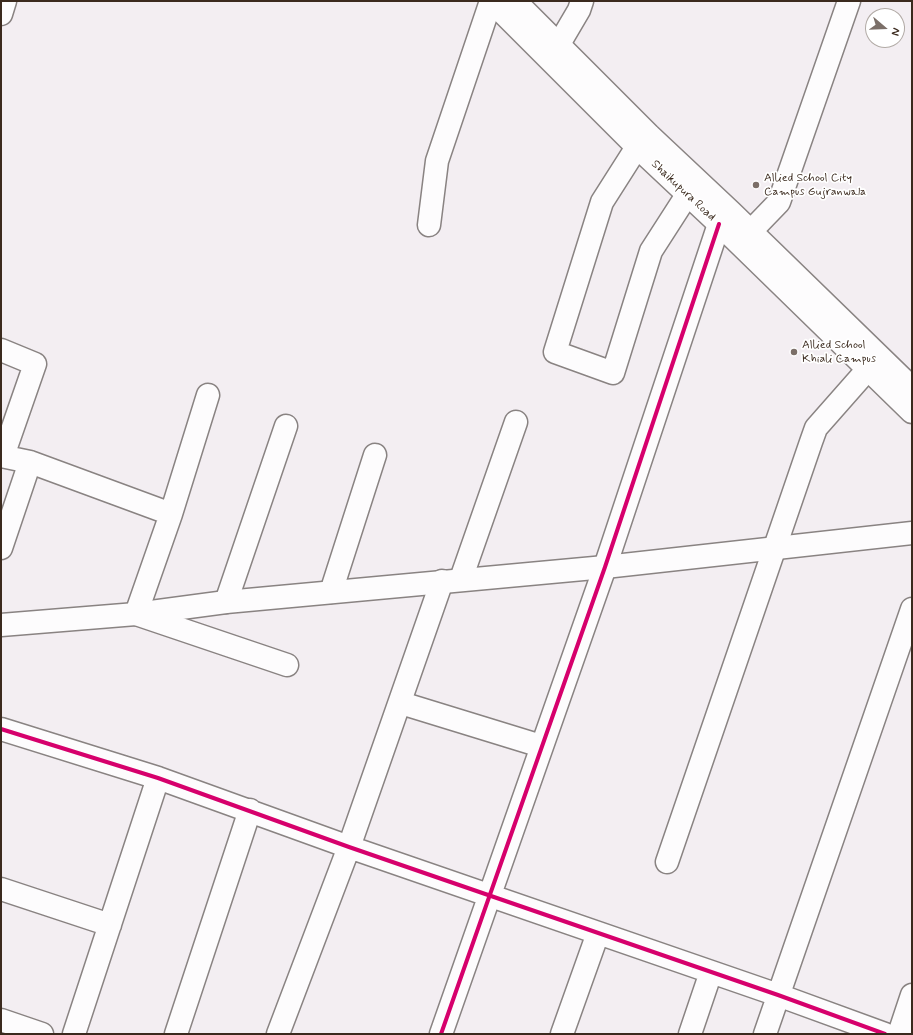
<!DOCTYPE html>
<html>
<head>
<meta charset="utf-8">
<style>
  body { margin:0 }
  #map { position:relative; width:913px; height:1035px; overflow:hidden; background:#f3eef2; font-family:Mynerve,sans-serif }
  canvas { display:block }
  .frame { position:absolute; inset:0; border:2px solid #3b2a1e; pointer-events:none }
  .north { position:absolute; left:865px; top:8px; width:40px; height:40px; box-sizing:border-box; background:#fff; border:1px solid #b1aaa5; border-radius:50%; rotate:109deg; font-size:11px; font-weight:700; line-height:16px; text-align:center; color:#3b2a1e }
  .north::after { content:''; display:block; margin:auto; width:14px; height:18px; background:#7b6f68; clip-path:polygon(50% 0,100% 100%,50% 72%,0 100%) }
</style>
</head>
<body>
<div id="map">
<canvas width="913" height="1035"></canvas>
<div class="frame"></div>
<div class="north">N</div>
</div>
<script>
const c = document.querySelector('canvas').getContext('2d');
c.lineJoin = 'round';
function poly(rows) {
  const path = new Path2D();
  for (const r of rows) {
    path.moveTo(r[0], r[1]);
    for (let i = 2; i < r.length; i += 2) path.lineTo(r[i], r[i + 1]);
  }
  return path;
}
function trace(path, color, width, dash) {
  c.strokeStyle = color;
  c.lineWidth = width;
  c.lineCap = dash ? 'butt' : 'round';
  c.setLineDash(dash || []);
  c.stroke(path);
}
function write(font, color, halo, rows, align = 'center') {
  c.font = font + ' Mynerve,sans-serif';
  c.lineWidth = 3.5;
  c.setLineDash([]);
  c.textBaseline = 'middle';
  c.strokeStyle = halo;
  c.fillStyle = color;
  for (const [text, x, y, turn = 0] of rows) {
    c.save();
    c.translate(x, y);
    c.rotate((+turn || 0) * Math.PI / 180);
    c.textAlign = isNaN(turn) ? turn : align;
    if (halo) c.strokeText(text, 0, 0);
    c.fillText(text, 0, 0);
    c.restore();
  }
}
const minor = poly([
  [1,14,5,1],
  [559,44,579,10,582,1],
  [637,147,602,202,555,352,613,373,651,251,687,195],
  [429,225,437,161,491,1],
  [751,231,779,202,849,1],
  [1,350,35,364,3,456],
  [208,395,171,514,136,614,287,665],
  [1,456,30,462,171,514],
  [1,548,30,462],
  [461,579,516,422],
  [331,592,375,455],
  [226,602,286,426],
  [401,703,541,746],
  [1,729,158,778,349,847,778,995,885,1034],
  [667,862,811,442,816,428,868,369],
  [1,889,110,925],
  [1,1020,42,1034],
  [74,1034,158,778],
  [176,1034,250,810],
  [278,1034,349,847,442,581],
  [441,1034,605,567,719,224],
  [562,1034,598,933],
  [690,1034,711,972],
  [765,1034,912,609],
  [899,1034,912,995]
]);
const major = poly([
  [491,1,637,147,719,224,912,412],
  [515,1,649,135,731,212,912,388],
  [1,625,136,614,226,602,605,567,912,533]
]);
trace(minor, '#898382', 25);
trace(major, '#898382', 25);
trace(minor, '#fdfcfd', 22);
trace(major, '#fdfcfd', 22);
trace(poly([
  [1,729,158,778,349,847,778,995,885,1034],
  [441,1034,605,567,719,224]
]), '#d6006c', 4);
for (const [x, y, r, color] of [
  [756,185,4,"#7b6f68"],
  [794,352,4,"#7b6f68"]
]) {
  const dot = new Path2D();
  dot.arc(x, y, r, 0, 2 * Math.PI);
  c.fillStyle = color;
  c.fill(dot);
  trace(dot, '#fff', 1.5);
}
write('12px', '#3b2a1e', '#fff', [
  ["Allied School City",764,178],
  ["Campus Gujranwala",764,192],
  ["Allied School",802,345],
  ["Khiali Campus",802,359]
], 'left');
write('12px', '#3b2a1e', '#fff', [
  ["Shaikupura Road",683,191,43]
]);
</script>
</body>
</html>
